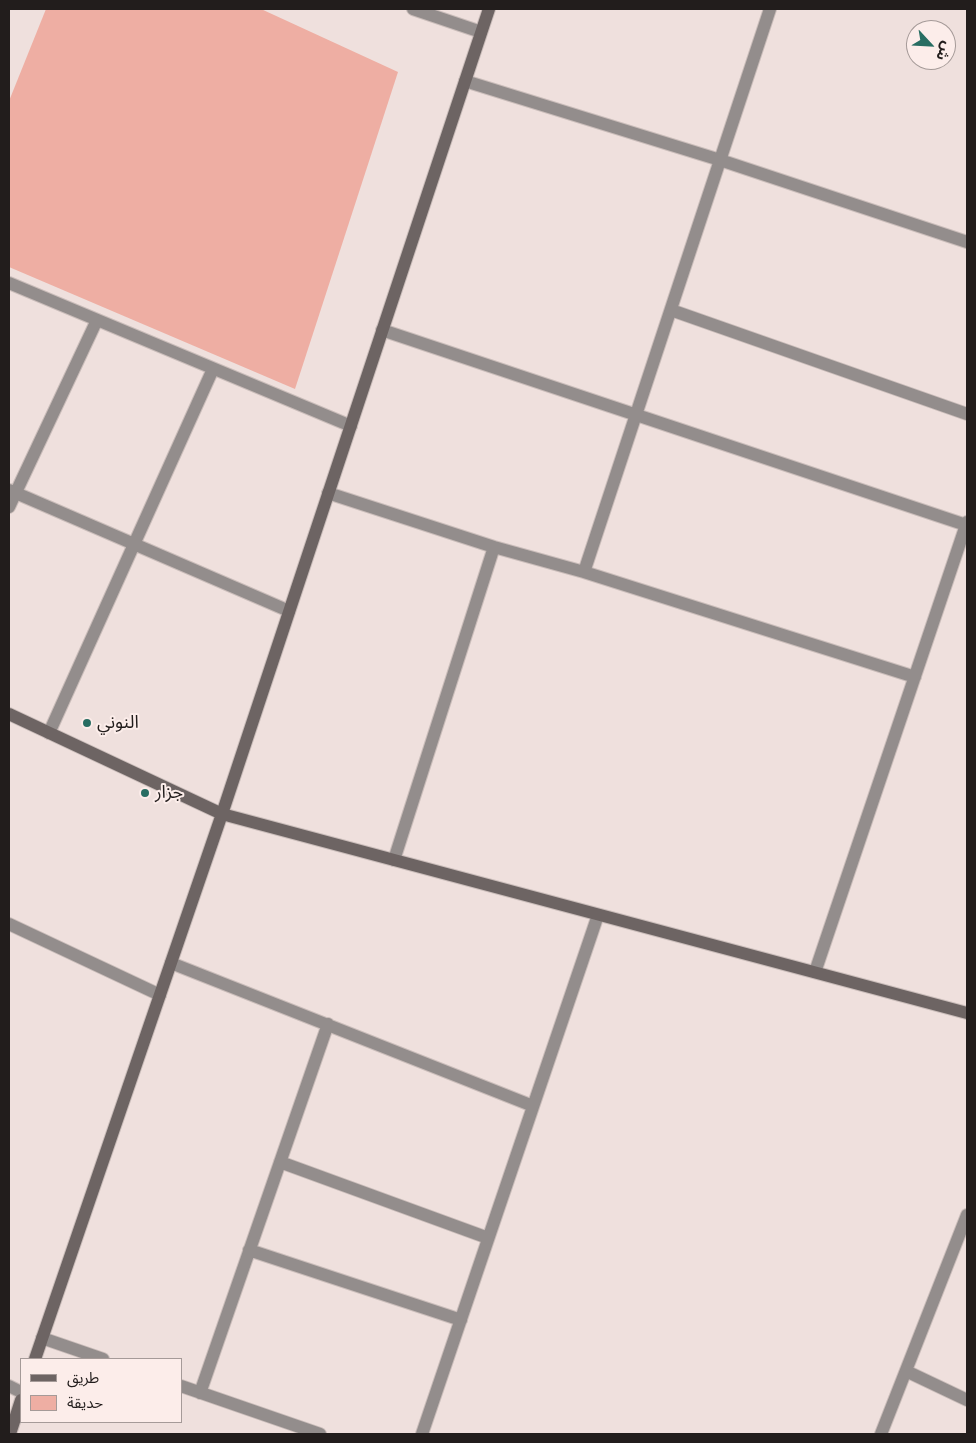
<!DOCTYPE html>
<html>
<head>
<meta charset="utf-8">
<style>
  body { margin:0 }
  #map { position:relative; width:976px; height:1443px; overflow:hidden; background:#efe0dd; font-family:Signika,"Noto Sans Arabic",sans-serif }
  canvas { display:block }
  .frame { position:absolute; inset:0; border:10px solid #221d1c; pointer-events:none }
  .legend { position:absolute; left:20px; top:1358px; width:162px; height:65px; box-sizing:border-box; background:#fcedea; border:1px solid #a59a98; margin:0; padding:6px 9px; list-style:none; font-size:15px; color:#221d1c }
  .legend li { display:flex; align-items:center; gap:10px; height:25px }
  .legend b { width:25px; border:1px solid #a59a98 }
  .north { position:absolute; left:906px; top:20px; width:50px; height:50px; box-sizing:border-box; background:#fcedea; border:1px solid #a59a98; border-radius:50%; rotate:115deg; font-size:14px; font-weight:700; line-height:20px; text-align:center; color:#221d1c }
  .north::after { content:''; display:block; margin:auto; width:18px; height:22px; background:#286d62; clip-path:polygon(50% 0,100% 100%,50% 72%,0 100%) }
</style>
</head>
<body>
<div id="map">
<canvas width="976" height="1443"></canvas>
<div class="frame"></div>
<ul class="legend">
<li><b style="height:6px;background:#6d6463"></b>طريق</li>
<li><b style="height:14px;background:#eeaea3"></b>حديقة</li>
</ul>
<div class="north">ش</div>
</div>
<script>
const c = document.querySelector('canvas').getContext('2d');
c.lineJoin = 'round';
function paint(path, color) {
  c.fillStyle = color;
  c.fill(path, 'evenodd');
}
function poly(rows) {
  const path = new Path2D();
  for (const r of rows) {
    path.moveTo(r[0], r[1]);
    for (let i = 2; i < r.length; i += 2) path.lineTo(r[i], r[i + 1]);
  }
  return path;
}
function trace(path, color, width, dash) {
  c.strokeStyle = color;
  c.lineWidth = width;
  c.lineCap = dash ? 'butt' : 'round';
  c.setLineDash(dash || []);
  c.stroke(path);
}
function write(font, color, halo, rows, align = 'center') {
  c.font = font + ' Signika,"Noto Sans Arabic",sans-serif';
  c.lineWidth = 4;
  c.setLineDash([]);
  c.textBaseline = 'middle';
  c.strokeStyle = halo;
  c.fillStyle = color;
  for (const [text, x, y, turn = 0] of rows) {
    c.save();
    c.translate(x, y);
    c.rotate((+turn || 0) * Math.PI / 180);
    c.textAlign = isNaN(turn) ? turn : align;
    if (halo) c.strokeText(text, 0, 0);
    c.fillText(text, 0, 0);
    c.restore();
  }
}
paint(poly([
  [46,9,261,9,398,72,295,389,9,267,9,101]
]), '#eeaea3');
const street = poly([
  [413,9,481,32],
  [465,81,720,160,967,242],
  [9,283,351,426],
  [671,310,967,414],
  [382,330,966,525],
  [9,490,289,611],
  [328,493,494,547,584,572,915,677],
  [9,507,97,320],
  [584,572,770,9],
  [49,733,213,369],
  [394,860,494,547],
  [9,924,160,995],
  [171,963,533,1106],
  [815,972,967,522],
  [280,1162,488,1238],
  [249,1250,461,1320],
  [42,1338,103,1359],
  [906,1371,967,1400],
  [9,1386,21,1392],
  [181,1386,320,1434],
  [200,1393,328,1024],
  [422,1434,598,915],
  [881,1434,967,1215]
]);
const secondary = poly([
  [9,714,222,814,967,1013],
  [35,1359,222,814,489,9],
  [10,1434,21,1400]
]);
trace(street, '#cabdba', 14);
trace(secondary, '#cabdba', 14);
trace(street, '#938d8c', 12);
trace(secondary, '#6d6463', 12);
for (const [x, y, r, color] of [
  [87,723,5,"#286d62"],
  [145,793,5,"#286d62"]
]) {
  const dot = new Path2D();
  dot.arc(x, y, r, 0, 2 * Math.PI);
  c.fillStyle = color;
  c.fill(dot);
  trace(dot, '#fcedea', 2);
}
write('18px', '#221d1c', '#fcedea', [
  ["النوني",97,723],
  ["جزار",155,793]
], 'left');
</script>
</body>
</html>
